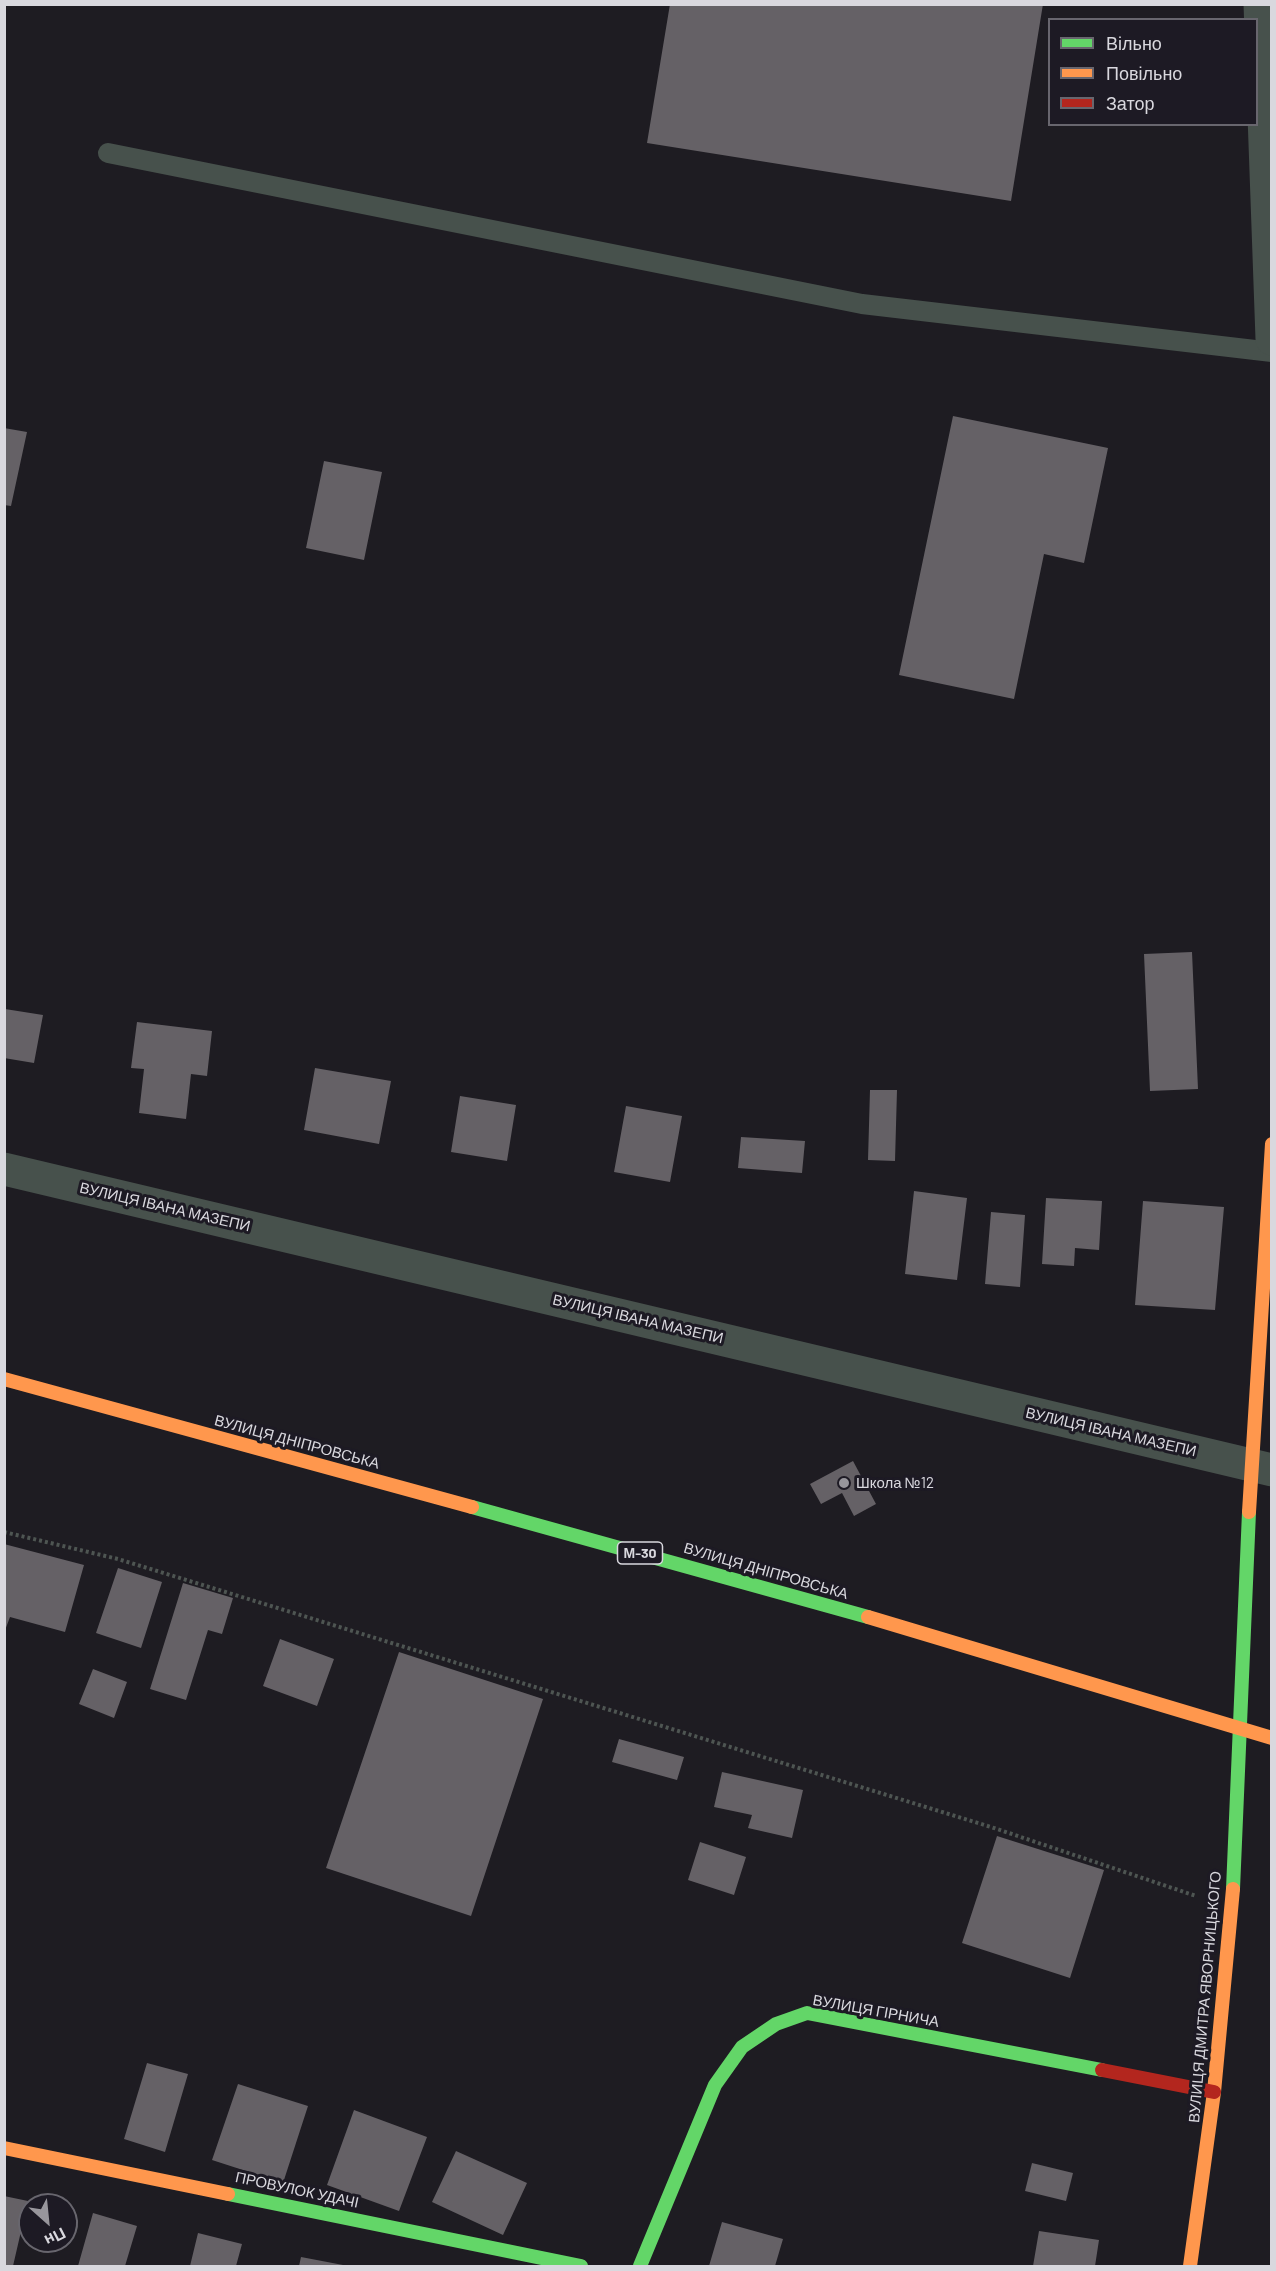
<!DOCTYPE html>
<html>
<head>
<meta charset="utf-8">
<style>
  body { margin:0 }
  #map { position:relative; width:1276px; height:2271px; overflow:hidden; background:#1e1c22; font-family:Barlow,sans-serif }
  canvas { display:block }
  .frame { position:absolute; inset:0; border:6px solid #d9d8de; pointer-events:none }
  .legend { position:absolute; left:1048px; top:18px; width:210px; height:108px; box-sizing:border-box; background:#1d1a24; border:2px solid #68666e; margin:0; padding:8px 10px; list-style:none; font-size:18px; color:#d9d8de }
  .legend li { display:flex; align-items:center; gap:12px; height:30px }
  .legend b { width:30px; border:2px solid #68666e }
  .north { position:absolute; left:18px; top:2193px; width:60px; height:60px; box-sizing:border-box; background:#1d1a24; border:2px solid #68666e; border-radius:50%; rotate:153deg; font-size:16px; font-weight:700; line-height:24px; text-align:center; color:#d9d8de }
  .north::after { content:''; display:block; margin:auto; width:21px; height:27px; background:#98969c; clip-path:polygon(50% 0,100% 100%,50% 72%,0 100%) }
</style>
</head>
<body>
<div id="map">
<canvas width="1276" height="2271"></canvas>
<div class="frame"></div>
<ul class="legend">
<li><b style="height:8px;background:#63d668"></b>Вільно</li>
<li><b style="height:8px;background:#ff974d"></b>Повільно</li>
<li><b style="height:8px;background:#b3261e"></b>Затор</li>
</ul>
<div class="north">Пн</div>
</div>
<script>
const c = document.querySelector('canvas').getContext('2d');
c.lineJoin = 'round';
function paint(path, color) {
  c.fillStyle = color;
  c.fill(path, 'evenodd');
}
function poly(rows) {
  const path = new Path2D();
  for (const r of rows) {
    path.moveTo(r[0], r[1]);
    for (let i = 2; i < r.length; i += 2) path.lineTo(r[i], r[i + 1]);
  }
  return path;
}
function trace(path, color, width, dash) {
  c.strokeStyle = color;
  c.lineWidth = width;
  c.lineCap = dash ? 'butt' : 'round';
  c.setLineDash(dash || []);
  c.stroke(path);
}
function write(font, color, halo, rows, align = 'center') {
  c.font = font + ' Barlow,sans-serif';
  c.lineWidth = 6;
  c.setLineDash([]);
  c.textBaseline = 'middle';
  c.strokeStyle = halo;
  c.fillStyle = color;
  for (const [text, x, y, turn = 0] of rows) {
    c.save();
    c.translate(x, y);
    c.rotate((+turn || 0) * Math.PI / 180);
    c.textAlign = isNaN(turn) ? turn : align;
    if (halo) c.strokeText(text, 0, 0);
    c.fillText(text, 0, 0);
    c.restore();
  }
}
paint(poly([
  [670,4,1043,4,1011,201,647,143],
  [953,416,1108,448,1084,563,1044,554,1014,699,899,675],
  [4,428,27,432,11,506,4,505],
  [324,461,382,472,364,560,306,548],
  [1192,952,1198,1089,1150,1091,1144,954],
  [5,1009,43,1015,34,1063,4,1058],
  [137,1022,212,1031,207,1076,191,1074,186,1119,139,1113,144,1069,131,1068],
  [315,1068,391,1081,379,1144,304,1130],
  [870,1090,897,1090,895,1161,868,1160],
  [460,1096,516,1105,507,1161,451,1152],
  [626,1106,682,1116,670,1182,614,1172],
  [741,1137,805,1141,802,1173,738,1168],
  [914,1191,967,1198,957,1280,905,1274],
  [1046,1198,1102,1201,1099,1250,1075,1248,1074,1266,1042,1264],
  [1143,1201,1224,1207,1215,1310,1135,1305],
  [991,1212,1025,1215,1020,1287,985,1284],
  [853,1461,876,1504,854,1516,842,1493,821,1504,810,1484],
  [4,1544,84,1565,65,1632,10,1617,4,1633],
  [118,1568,162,1582,141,1648,96,1633],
  [183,1583,233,1598,222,1634,208,1630,186,1700,150,1689],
  [280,1639,334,1659,317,1706,263,1686],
  [399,1652,543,1699,471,1916,326,1868],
  [93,1669,127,1682,114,1718,79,1704],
  [619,1739,684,1757,677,1780,612,1762],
  [722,1772,803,1790,792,1838,748,1828,752,1815,714,1807],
  [997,1836,1104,1870,1070,1978,962,1943],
  [700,1842,746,1857,734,1895,688,1880],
  [147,2063,188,2074,165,2152,124,2139],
  [238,2084,308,2106,283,2183,212,2160],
  [354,2110,427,2137,399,2211,327,2185],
  [456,2151,527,2183,503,2235,432,2202],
  [1032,2163,1073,2173,1066,2201,1025,2191],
  [4,2196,28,2201,13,2266,4,2266],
  [93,2213,137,2226,125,2266,78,2266],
  [722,2222,783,2239,775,2266,709,2266],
  [1039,2231,1099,2240,1095,2266,1033,2266],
  [198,2233,242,2244,236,2266,190,2266],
  [301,2257,343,2265,343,2266,299,2266]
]), '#656166');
trace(poly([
  [4,1532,118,1559,991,1827,1196,1896]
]), '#4e5552', 4, [3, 3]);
trace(poly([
  [108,153,862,304,1272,352]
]), '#47514c', 20);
trace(poly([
  [1260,4,1272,339],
  [4,1169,1272,1470]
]), '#47514c', 33);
trace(poly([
  [472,1507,868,1617],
  [1233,1889,1249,1512],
  [228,2194,581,2266],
  [640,2266,715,2085,742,2047,776,2024,807,2013,1102,2070]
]), '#63d668', 14);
trace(poly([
  [4,1379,472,1507],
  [1249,1512,1272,1144],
  [868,1617,1272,1738],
  [4,2148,228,2194],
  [1190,2266,1214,2092,1233,1889]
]), '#ff974d', 14);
trace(poly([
  [1102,2070,1214,2092]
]), '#b3261e', 14);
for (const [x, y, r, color] of [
  [844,1483,6,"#98969c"]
]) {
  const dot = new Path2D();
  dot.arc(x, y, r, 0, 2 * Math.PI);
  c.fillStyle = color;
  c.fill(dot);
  trace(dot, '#1d1a24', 2);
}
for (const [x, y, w] of [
  [640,1553,45]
]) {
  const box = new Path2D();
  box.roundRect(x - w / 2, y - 11, w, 22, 4.5);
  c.fillStyle = '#1d1a24';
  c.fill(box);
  trace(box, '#d9d8de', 1.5);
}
write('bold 14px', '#d9d8de', null, [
  ["М-30",640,1553]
]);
write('15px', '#d9d8de', '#1d1a24', [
  ["ВУЛИЦЯ ІВАНА МАЗЕПИ",165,1207,13],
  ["ВУЛИЦЯ ІВАНА МАЗЕПИ",638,1319,13],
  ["ВУЛИЦЯ ІВАНА МАЗЕПИ",1111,1432,13],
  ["ВУЛИЦЯ ДНІПРОВСЬКА",297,1442,15],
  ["ВУЛИЦЯ ДНІПРОВСЬКА",766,1571,16],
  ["ВУЛИЦЯ ДМИТРА ЯВОРНИЦЬКОГО",1205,1997,-85],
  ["ВУЛИЦЯ ГІРНИЧА",876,2011,10],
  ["ПРОВУЛОК УДАЧІ",297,2190,12]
]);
write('15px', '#d9d8de', '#1d1a24', [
  ["Школа №12",856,1483]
], 'left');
</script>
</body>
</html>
